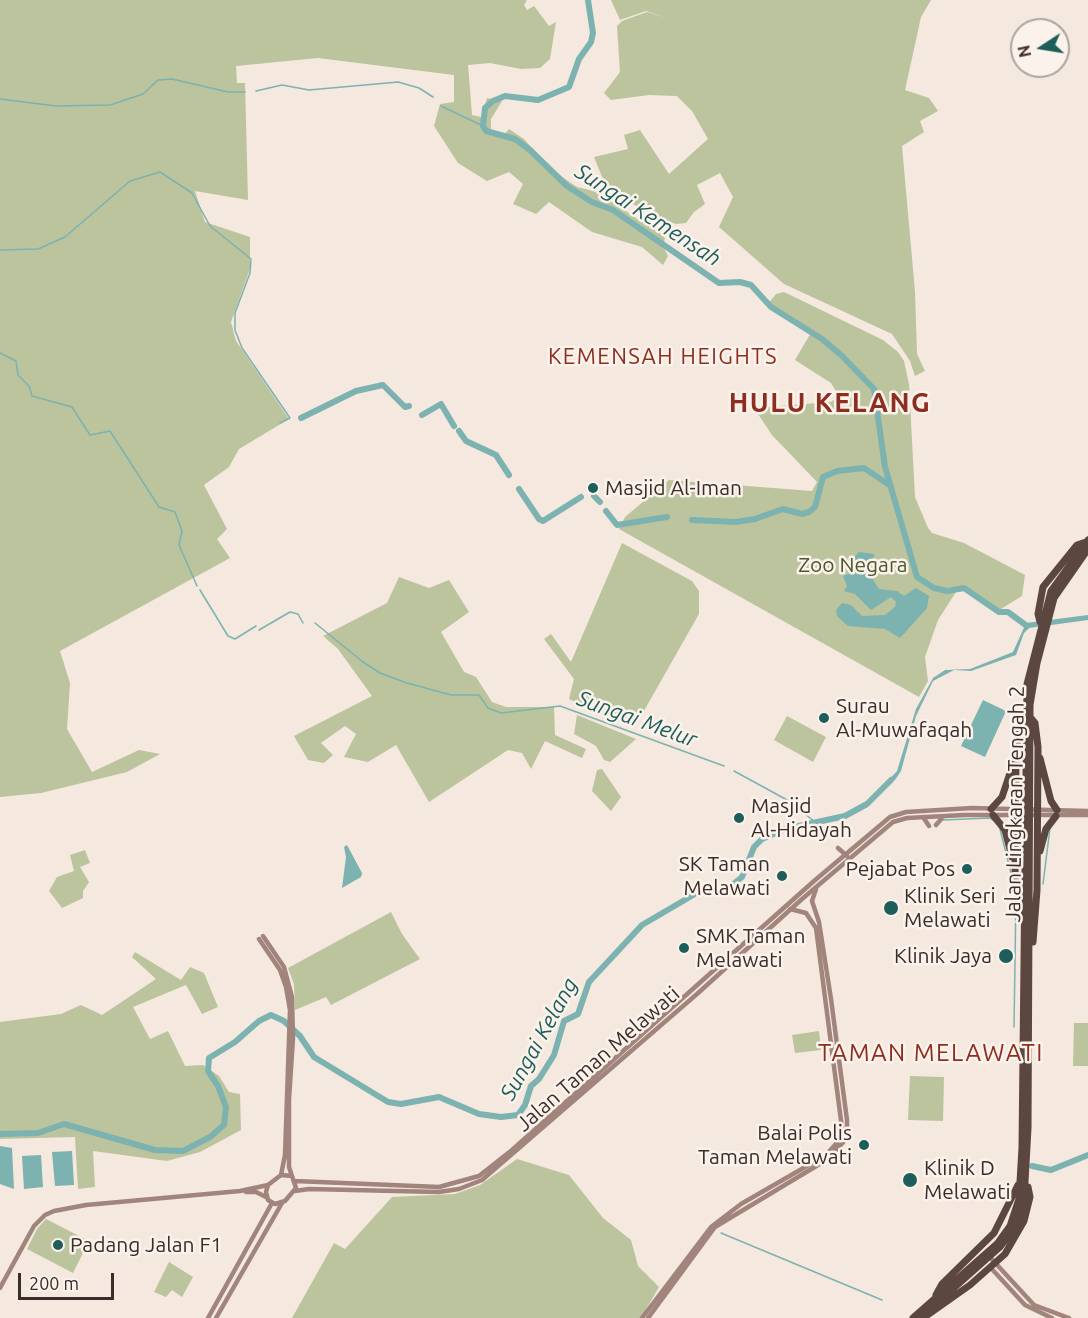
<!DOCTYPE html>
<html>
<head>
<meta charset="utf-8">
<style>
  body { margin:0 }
  #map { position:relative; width:1088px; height:1318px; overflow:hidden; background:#f4e8df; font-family:Ubuntu,sans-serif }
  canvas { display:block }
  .north { position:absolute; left:1010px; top:18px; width:60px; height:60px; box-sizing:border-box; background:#fbf2eb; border:2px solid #aea39d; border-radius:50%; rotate:258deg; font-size:16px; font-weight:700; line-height:24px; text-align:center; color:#3a2d29 }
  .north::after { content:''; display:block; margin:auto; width:21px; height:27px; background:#1d5e5b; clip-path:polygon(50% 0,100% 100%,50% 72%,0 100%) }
  .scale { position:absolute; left:18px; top:1273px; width:96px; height:27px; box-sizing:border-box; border:3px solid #3a2d29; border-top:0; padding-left:8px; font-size:18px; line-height:21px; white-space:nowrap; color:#3a2d29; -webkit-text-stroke:4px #fbf2eb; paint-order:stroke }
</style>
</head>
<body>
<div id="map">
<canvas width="1088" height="1318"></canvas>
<div class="north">N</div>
<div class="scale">200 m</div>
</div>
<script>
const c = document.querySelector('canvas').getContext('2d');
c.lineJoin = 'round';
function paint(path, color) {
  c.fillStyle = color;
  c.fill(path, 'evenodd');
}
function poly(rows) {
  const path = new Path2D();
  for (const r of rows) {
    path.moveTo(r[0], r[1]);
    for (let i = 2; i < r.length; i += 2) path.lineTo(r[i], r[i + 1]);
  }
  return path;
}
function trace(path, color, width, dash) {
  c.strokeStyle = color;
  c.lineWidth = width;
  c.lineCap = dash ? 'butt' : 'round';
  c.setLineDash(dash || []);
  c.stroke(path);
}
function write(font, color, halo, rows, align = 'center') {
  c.font = font + ' Ubuntu,sans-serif';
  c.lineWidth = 5;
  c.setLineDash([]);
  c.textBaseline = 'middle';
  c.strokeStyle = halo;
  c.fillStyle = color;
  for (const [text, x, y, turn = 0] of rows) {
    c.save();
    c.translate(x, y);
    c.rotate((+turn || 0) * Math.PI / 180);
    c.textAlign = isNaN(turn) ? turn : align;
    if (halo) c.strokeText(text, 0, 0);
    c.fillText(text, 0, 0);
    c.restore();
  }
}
paint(poly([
  [0,0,527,0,524,5,527,10,534,6,549,26,556,22,550,59,540,68,521,69,490,63,468,65,472,115,481,117,487,98,502,101,491,119,491,136,504,135,509,129,524,139,552,170,577,187,597,192,639,220,665,232,664,248,668,256,663,265,642,247,592,232,549,202,536,214,513,204,523,184,509,172,487,181,458,163,434,126,440,104,454,102,454,75,318,58,236,66,237,83,245,83,248,200,195,191,205,222,250,237,250,269,231,322,236,341,289,419,239,449,229,467,204,485,227,529,217,539,230,558,60,651,70,683,67,729,92,772,139,750,160,754,127,772,41,793,0,797],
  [611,0,931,0,921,17,905,90,929,98,938,111,920,121,924,132,902,146,915,292,917,354,925,371,915,376,910,361,892,334,784,284,719,227,733,197,720,173,697,185,705,204,694,212,686,223,676,224,656,217,622,198,603,179,594,157,628,149,624,135,640,130,669,174,708,139,692,111,677,96,649,95,611,100,604,93,620,72,617,26,622,21,647,12,667,18,646,11,620,20],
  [784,292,883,340,898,352,904,361,909,384,915,497,928,528,932,533,964,543,1025,575,1022,596,996,612,964,591,956,592,938,620,925,657,928,681,919,697,619,529,625,517,669,480,812,491,817,482,772,435,754,408,831,402,839,396,831,383,795,360,812,331,767,305,776,294],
  [622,543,692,581,699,591,699,614,637,723,607,717,569,699,574,679,544,639,551,634,571,662],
  [399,577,429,588,449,580,469,612,441,632,464,672,476,677,492,702,506,707,554,707,555,735,586,749,582,758,545,741,531,769,522,753,508,750,429,802,396,745,368,762,344,757,356,734,345,726,321,743,333,755,324,763,308,760,294,736,372,696,338,649,323,636,387,603],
  [577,715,636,739,610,762,604,760,596,746,574,734],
  [787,716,826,737,813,762,774,740],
  [602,769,621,797,611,811,592,791,597,770],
  [85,850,90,863,80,867,89,882,83,891,83,898,62,908,49,891,57,877,74,871,70,855],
  [391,912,402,934,420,959,331,1005,326,997,295,1010,294,984,288,968],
  [135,952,181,980,190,967,204,973,218,1007,202,1014,186,985,133,1007,150,1039,168,1031,185,1066,203,1065,219,1076,229,1092,240,1094,241,1130,200,1152,167,1161,93,1151,95,1187,78,1189,75,1137,0,1139,0,1022,61,1014,81,1005,102,1015,156,979,132,957],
  [1074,1023,1088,1023,1088,1066,1073,1066],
  [819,1031,821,1050,795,1053,792,1035],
  [910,1076,944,1077,943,1121,908,1120],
  [517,1159,569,1175,603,1218,631,1240,638,1266,659,1287,641,1318,292,1318,334,1243,345,1249,392,1197,455,1194,480,1185],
  [46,1219,89,1241,73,1273,27,1249,37,1229],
  [169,1262,193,1277,182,1297,172,1290,166,1297,154,1292]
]), '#bbc49d');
paint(poly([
  [859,552,874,554,874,557,866,563,868,572,879,589,897,591,904,596,916,588,929,596,927,608,900,638,885,629,848,626,837,616,836,610,842,603,851,605,862,616,885,615,895,607,896,602,891,597,871,610,855,594,844,591,847,586,843,576,858,570,857,561,853,558],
  [1088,615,1088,620,1029,628,1024,633,1016,655,971,671,954,670,933,681,916,716,901,771,895,780,885,784,897,771,916,709,933,678,945,670,970,669,1013,652,1026,623],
  [983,700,1006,711,985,757,961,746],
  [347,845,362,873,361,877,342,888,346,857,344,847],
  [0,1146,12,1148,14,1189,0,1184],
  [72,1151,74,1185,55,1186,52,1152],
  [41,1155,43,1187,24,1189,22,1156]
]), '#7cb2af');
trace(poly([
  [256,91,282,85,309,90,398,82,419,88,433,97],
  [0,99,56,106,110,105,143,94,158,80,172,79,228,92,245,92],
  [441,106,483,126],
  [0,250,38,249,65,237,130,181,160,172,192,193,210,226,251,259,250,273,235,313,235,330,242,348,290,418,280,423],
  [0,353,16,361,18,375,29,386,32,396,72,407,90,435,110,431,159,507,175,512,182,531,179,545,197,586],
  [200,590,228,636,235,639,256,626],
  [315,623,363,662,380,673,407,683,451,695,479,695,488,708,501,713,560,706,724,766],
  [259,630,290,612,298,614,303,623],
  [734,771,789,801,815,822],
  [943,820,990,818,994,821],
  [1000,829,1012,877],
  [1043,884,1050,828],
  [1013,885,1016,896,1014,1027],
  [721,1233,882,1300]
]), '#7cb2af', 1.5);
trace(poly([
  [588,0,593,33,591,42,579,59,569,87,538,100,505,96,493,101,485,108,483,126,486,131,515,139,530,150,567,186,592,202,613,210,719,283,740,282,751,285,771,307,822,339,841,355,874,389,885,467,917,577,934,588,947,591,964,588,999,612,1008,612,1027,626],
  [422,415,441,404,454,426],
  [301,418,356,391,383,385,405,407,409,406],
  [459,431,466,441,496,455,509,475],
  [519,489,539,519,543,521,581,497],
  [594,496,600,502],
  [606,511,617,525,667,517],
  [692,520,736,522,755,519,783,509,802,514,809,512,815,507,823,477,837,471,864,468,891,486],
  [0,1134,38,1133,64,1124,155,1150,183,1151,210,1137,224,1125,226,1107,218,1086,208,1071,209,1058,235,1042,259,1021,271,1015,284,1021,300,1036,314,1057,388,1102,401,1104,439,1097,479,1114,501,1117,518,1115,525,1105,531,1086,539,1079,554,1055,564,1021,578,1014,589,982,642,925,700,891,730,887,737,881,742,877,754,847,762,839,785,829,845,816,867,804,891,780],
  [1032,1166,1051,1170,1088,1155]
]), '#7cb2af', 6);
trace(poly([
  [923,817,929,826],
  [936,825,943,817],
  [838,848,847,856],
  [263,936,284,967,292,997,293,1038,289,1099,289,1167,292,1176],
  [259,939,280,970,286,987,290,1010,285,1155,281,1175],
  [281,1175,292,1176,296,1188,285,1201,275,1204,268,1200,266,1192,268,1185,281,1175],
  [295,1181,439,1187,479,1176,512,1150,814,881,890,817,906,812,972,808,1088,811],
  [295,1191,309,1189,439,1192,459,1189,482,1180,697,994,802,899,893,822,907,818,964,815,1088,815],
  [246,1192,256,1192,266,1197],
  [988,1255,1034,1305,1069,1318],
  [990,1267,1025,1305,1052,1318],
  [0,1288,34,1226,45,1215,54,1211,86,1205,240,1191,268,1185],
  [208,1318,272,1203],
  [216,1318,282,1203],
  [642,1318,711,1227,741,1204,826,1155,843,1136,816,928,806,913,790,909],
  [648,1318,715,1227,828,1159,847,1138,847,1120,831,999,819,922,812,901,816,889]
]), '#a1847b', 4.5);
trace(poly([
  [1040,622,1038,614,1043,587,1077,545,1086,542],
  [1030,717,1035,723,1038,747,1037,890,1033,942],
  [1040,758,1051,801,1057,810],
  [991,809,1002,797,1013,764],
  [993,815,1005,830,1012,857],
  [1040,851,1046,829,1056,816],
  [1022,900,1015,879,1016,755,1019,730,1024,719],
  [936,1295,942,1284,994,1233,1018,1185],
  [926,1316,970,1285,1005,1254,1024,1221,1030,1197,1028,1187],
  [913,1318,997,1244,1010,1226,1019,1199,1022,1148,1027,684,1051,591,1088,540],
  [920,1318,1000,1247,1014,1228,1024,1200,1028,1128,1030,705,1037,663,1054,598,1088,549]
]), '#5b4640', 7);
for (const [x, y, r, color] of [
  [593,488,6,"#1d5e5b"],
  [824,718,6,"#1d5e5b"],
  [739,818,6,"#1d5e5b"],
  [967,869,6,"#1d5e5b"],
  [782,876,6,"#1d5e5b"],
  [891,908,8,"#1d5e5b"],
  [684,948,6,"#1d5e5b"],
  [1006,956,8,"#1d5e5b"],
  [864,1145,6,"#1d5e5b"],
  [910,1180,8,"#1d5e5b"],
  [58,1245,6,"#1d5e5b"]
]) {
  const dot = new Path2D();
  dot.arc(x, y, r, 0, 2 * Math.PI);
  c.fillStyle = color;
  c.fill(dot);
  trace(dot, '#fbf2eb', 2);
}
write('21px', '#3a2d29', '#fbf2eb', [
  ["Masjid Al-Iman",605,488],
  ["Surau",836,706],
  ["Al-Muwafaqah",836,730],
  ["Masjid",751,806],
  ["Al-Hidayah",751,830],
  ["SK Taman",770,864,"right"],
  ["Melawati",770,888,"right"],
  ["Pejabat Pos",955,869,"right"],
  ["Klinik Seri",904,896],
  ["Melawati",904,920],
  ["SMK Taman",696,936],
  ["Melawati",696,960],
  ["Klinik Jaya",992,956,"right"],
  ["Balai Polis",852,1133,"right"],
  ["Taman Melawati",852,1157,"right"],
  ["Klinik D",924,1168],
  ["Melawati",924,1192],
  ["Padang Jalan F1",70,1245]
], 'left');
write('21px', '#4d592c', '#fbf2eb', [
  ["Zoo Negara",853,565]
]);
write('21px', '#3a2d29', '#fbf2eb', [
  ["Jalan Lingkaran Tengah 2",1015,804,-89],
  ["Jalan Taman Melawati",598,1059,-41]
]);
write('italic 22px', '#1d5e5b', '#fbf2eb', [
  ["Sungai Kemensah",648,215,33],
  ["Sungai Melur",637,719,20],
  ["Sungai Kelang",539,1039,-61]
]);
c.letterSpacing = '1.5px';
write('22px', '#8d2e1f', '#fbf2eb', [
  ["KEMENSAH HEIGHTS",663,357]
]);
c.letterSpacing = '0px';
c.letterSpacing = '1.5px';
write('24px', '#8d2e1f', '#fbf2eb', [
  ["TAMAN MELAWATI",931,1053]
]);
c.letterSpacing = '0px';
c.letterSpacing = '1.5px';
write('bold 27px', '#8d2e1f', '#fbf2eb', [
  ["HULU KELANG",830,403]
]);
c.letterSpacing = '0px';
</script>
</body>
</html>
